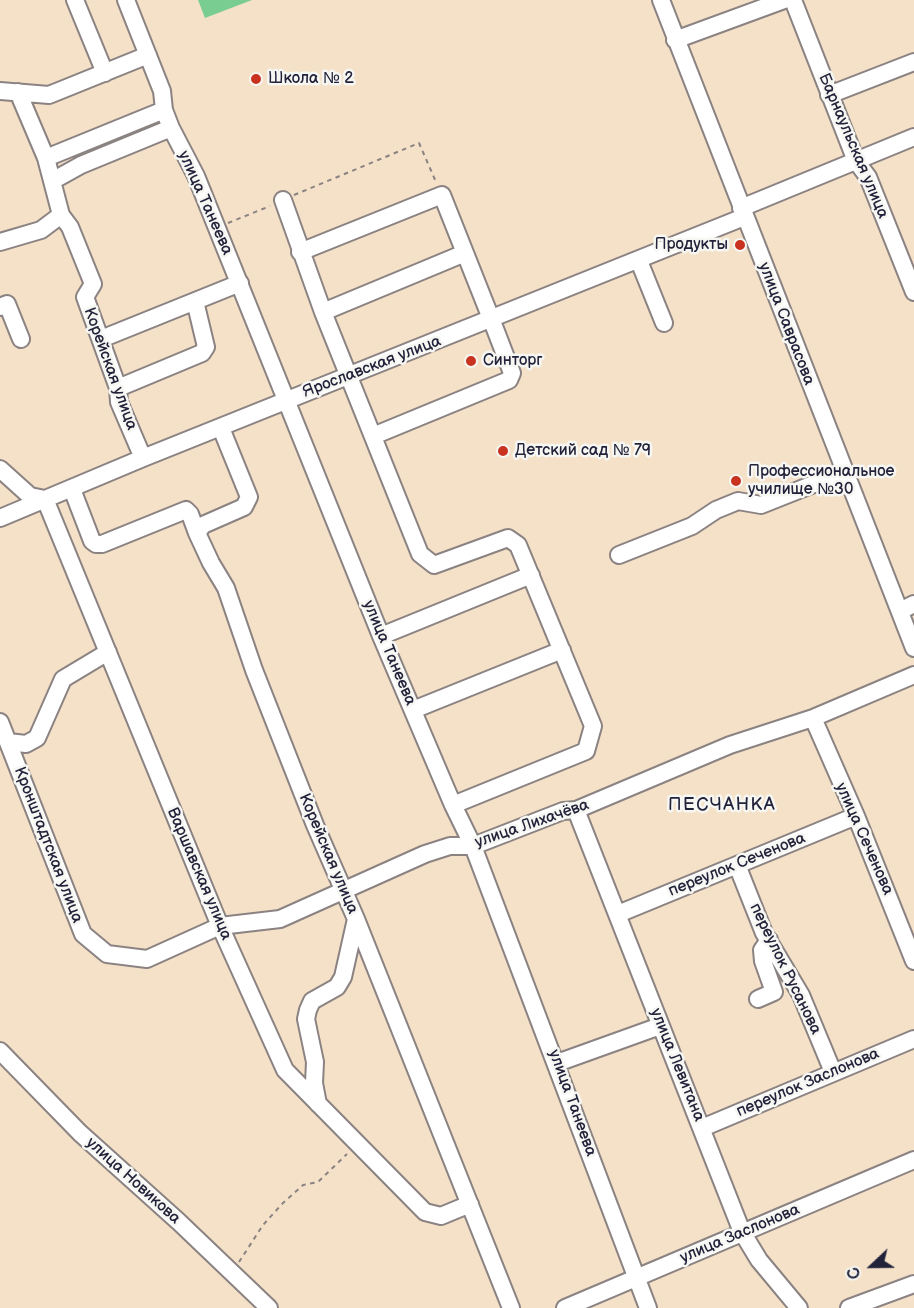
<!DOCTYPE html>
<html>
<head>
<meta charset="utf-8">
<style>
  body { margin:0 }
  #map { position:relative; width:914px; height:1308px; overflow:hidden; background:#f4e1c8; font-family:"Balsamiq Sans",sans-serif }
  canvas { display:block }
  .north { position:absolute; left:842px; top:1236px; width:60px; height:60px; -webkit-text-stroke:4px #f6f6f2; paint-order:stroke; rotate:248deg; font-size:16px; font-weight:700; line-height:24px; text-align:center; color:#22223b }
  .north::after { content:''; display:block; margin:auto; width:21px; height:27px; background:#22223b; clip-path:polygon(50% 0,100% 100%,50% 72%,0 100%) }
</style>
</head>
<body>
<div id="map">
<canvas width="914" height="1308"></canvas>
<div class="north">С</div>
</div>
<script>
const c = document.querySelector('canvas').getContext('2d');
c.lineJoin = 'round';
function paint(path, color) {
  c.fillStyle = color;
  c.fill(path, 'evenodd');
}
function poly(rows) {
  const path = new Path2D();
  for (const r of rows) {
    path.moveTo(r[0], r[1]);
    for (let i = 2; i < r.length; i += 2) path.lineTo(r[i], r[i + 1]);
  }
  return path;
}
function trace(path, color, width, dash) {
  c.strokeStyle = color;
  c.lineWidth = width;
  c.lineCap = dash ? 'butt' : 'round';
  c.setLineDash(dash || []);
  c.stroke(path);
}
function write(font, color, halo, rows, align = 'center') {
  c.font = font + ' "Balsamiq Sans",sans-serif';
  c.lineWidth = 5;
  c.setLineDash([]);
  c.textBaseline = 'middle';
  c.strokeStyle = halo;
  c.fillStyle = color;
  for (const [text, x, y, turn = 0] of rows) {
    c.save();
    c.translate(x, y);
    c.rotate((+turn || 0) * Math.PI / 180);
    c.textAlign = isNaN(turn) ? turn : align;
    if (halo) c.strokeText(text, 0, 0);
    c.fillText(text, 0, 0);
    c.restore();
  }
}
paint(poly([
  [198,0,252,0,205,18]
]), '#7acd90');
const minor = poly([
  [75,0,105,73],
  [126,0,162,91,164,110,171,128,196,176,381,636,453,805,473,846,648,1308],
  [661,0,914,648],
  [793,0,856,161,868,177,914,292],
  [675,40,784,0],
  [0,91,49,95,148,55],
  [18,92,46,158,61,215,70,227,93,284,85,297,118,388,119,402,143,458],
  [829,95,914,62],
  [46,158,164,110],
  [54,180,81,165,171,128],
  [283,200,323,312,420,554,434,565,508,538,518,545,593,726,586,751,453,805],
  [741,208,914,137],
  [0,242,41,230,61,215],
  [300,252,442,195,492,321,512,373,509,380,373,436],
  [639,261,664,323],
  [0,307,7,304,21,339],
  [323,312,465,253],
  [101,339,240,283],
  [118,388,202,353,206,347,195,301],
  [221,428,249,497,244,507,203,525,197,533,211,563,226,588,254,670,315,825,356,919,511,1308],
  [0,469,30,496,45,499,220,926,285,1070,425,1212,441,1216,470,1204],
  [72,489,92,541,96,544,102,544,186,510,190,514,197,533],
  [0,518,143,458,744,217],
  [619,555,692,526,716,510,738,501,761,505,844,472],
  [900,611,914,604],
  [381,636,531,575],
  [413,710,562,650],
  [813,718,856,816,914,961],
  [0,722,83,934,107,954,147,959,220,926,280,919,425,854,450,846,473,846,563,811,576,810,730,745,813,718,914,675],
  [8,742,26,744,37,738,63,679,108,652],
  [576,810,742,1232,759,1260,799,1308],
  [737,865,764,933,801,995,833,1072],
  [618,914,856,816],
  [758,999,774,992,763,961,762,950,769,940],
  [0,1051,80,1133,179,1222,269,1308],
  [557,1063,660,1026],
  [318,1104,314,1083,315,1062,306,1019,308,1010,312,1001,337,987,343,977,356,919],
  [702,1128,914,1039],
  [565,1308,914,1160],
  [849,1308,914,1284]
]);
trace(minor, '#8b8282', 20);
trace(poly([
  [294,195,419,143,436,182],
  [228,223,270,206],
  [239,1262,263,1225,283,1203,303,1185,318,1182,347,1154]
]), '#8b8282', 2, [4.5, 4.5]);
trace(minor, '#fff', 16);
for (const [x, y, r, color] of [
  [256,79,6,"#c8321e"],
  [740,245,6,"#c8321e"],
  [471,361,6,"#c8321e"],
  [503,451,6,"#c8321e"],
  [736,481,6,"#c8321e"]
]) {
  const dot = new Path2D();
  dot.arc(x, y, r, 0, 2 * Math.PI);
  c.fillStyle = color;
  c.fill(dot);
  trace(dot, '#f6f6f2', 2);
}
write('16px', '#22223b', '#f6f6f2', [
  ["Школа № 2",268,79],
  ["Продукты",728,245,"right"],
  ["Синторг",483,361],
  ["Детский сад № 79",515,451],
  ["Профессиональное",748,472],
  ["училище №30",748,490]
], 'left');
write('16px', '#22223b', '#f6f6f2', [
  ["Барнаульская улица",853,146,67],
  ["улица Танеева",205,203,66],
  ["улица Саврасова",786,324,69],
  ["Ярославская улица",372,367,-21],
  ["Корейская улица",110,369,70],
  ["улица Танеева",389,653,67],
  ["улица Лихачёва",532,824,-19],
  ["улица Сеченова",864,839,66],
  ["Кронштадтская улица",48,845,69],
  ["Корейская улица",328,854,67],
  ["переулок Сеченова",737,865,-22],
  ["Варшавская улица",199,874,67],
  ["переулок Русанова",785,969,64],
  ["улица Левитана",677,1065,68],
  ["переулок Заслонова",808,1083,-23],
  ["улица Танеева",572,1103,70],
  ["улица Новикова",133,1181,42],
  ["улица Заслонова",740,1234,-23]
]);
c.letterSpacing = '1.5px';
write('18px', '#22223b', '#f6f6f2', [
  ["ПЕСЧАНКА",722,805]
]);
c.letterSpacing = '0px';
</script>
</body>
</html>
